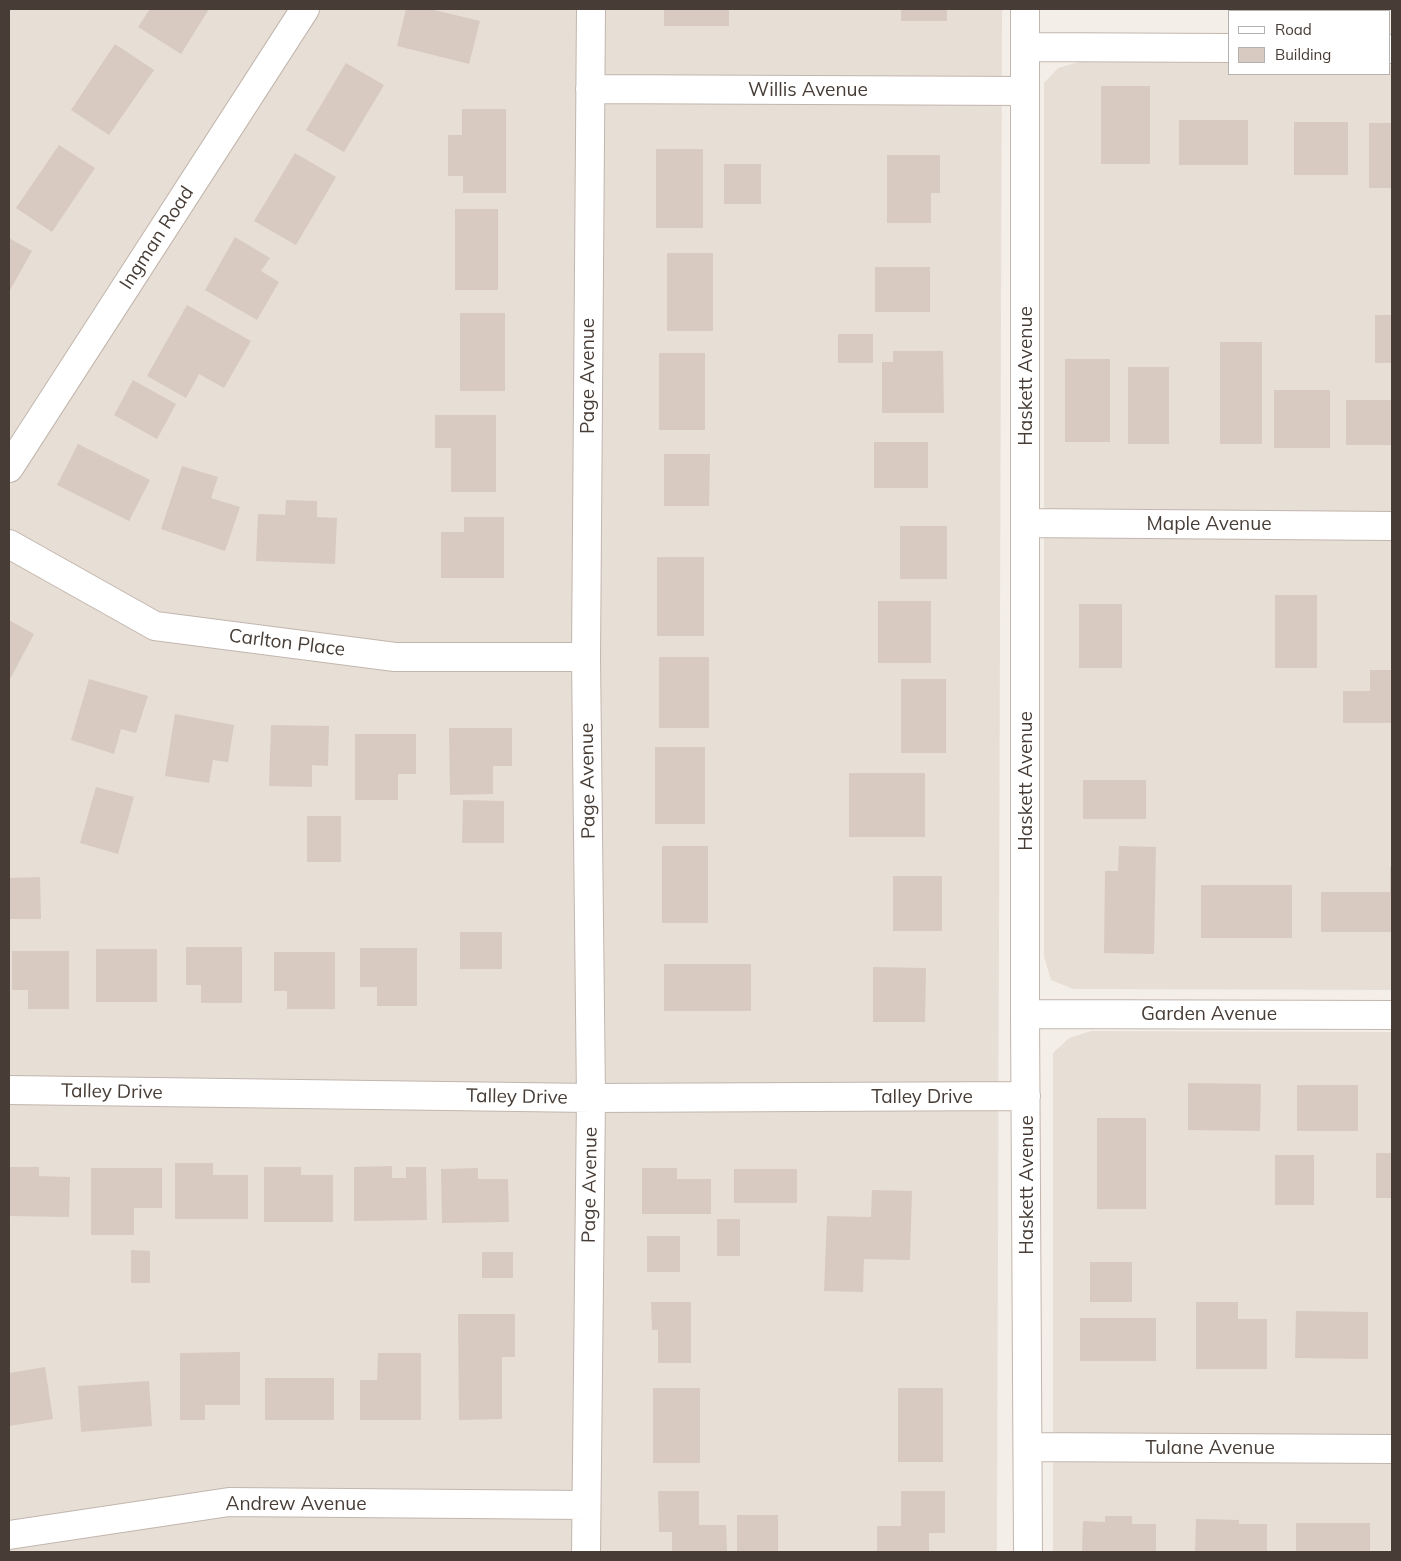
<!DOCTYPE html>
<html>
<head>
<meta charset="utf-8">
<style>
  body { margin:0 }
  #map { position:relative; width:1401px; height:1561px; overflow:hidden; background:#f4eee8; font-family:Mulish,sans-serif }
  canvas { display:block }
  .frame { position:absolute; inset:0; border:10px solid #473d36; pointer-events:none }
  .legend { position:absolute; left:1228px; top:10px; width:162px; height:65px; box-sizing:border-box; background:#fff; border:1px solid #b5b1af; margin:0; padding:6px 9px; list-style:none; font-size:15px; color:#473d36 }
  .legend li { display:flex; align-items:center; gap:10px; height:25px }
  .legend b { width:25px; border:1px solid #b5b1af }
</style>
</head>
<body>
<div id="map">
<canvas width="1401" height="1561"></canvas>
<div class="frame"></div>
<ul class="legend">
<li><b style="height:6px;background:#fff"></b>Road</li>
<li><b style="height:14px;background:#d8cac0"></b>Building</li>
</ul>
</div>
<script>
const c = document.querySelector('canvas').getContext('2d');
c.lineJoin = 'round';
function paint(path, color) {
  c.fillStyle = color;
  c.fill(path, 'evenodd');
}
function poly(rows) {
  const path = new Path2D();
  for (const r of rows) {
    path.moveTo(r[0], r[1]);
    for (let i = 2; i < r.length; i += 2) path.lineTo(r[i], r[i + 1]);
  }
  return path;
}
function trace(path, color, width, dash) {
  c.strokeStyle = color;
  c.lineWidth = width;
  c.lineCap = dash ? 'butt' : 'round';
  c.setLineDash(dash || []);
  c.stroke(path);
}
function write(font, color, halo, rows, align = 'center') {
  c.font = font + ' Mulish,sans-serif';
  c.lineWidth = 4;
  c.setLineDash([]);
  c.textBaseline = 'middle';
  c.strokeStyle = halo;
  c.fillStyle = color;
  for (const [text, x, y, turn = 0] of rows) {
    c.save();
    c.translate(x, y);
    c.rotate((+turn || 0) * Math.PI / 180);
    c.textAlign = isNaN(turn) ? turn : align;
    if (halo) c.strokeText(text, 0, 0);
    c.fillText(text, 0, 0);
    c.restore();
  }
}
paint(poly([
  [9,9,1002,9,997,1552,9,1552],
  [1082,61,1230,63,1230,74,1390,74,1390,65,1392,65,1392,990,1073,989,1051,980,1044,956,1044,83,1058,68],
  [1091,1031,1392,1032,1392,1552,1053,1552,1053,1053,1069,1038]
]), '#e7ded6');
paint(poly([
  [150,9,209,9,181,54,138,27],
  [406,9,430,9,480,21,469,64,397,46],
  [664,9,729,9,729,26,664,26],
  [901,9,947,9,947,21,901,21],
  [115,44,154,70,109,135,71,110],
  [346,63,384,85,344,152,306,130],
  [1101,86,1150,86,1150,164,1101,164],
  [462,109,506,109,506,193,463,193,463,176,448,176,448,135,462,135],
  [1179,120,1248,120,1248,165,1179,165],
  [1294,122,1348,122,1348,175,1294,175],
  [1369,123,1392,123,1392,188,1369,188],
  [59,145,95,168,52,232,16,208],
  [656,149,703,149,703,228,656,228],
  [295,153,336,177,296,245,254,221],
  [887,155,940,155,940,193,931,193,931,223,887,223],
  [724,164,761,164,761,204,724,204],
  [455,209,498,209,498,290,455,290],
  [235,237,270,258,261,271,279,282,257,320,205,290],
  [9,238,32,251,9,292],
  [667,253,713,253,713,331,667,331],
  [875,267,930,267,930,312,875,312],
  [187,305,251,341,224,388,199,374,186,398,147,376],
  [460,313,505,313,505,391,460,391],
  [1375,315,1392,315,1392,363,1375,363],
  [838,334,873,334,873,363,838,363],
  [1220,342,1262,342,1262,444,1220,444],
  [893,351,943,351,944,413,882,413,882,362,893,362],
  [659,353,705,353,705,430,659,430],
  [1065,359,1110,359,1110,442,1065,442],
  [1128,367,1169,367,1169,444,1128,444],
  [133,380,176,404,157,439,114,415],
  [1274,390,1330,390,1330,448,1274,448],
  [1346,400,1392,400,1392,445,1346,445],
  [435,415,496,415,496,492,451,492,451,448,435,448],
  [874,442,928,442,928,488,874,488],
  [78,444,150,480,129,521,57,485],
  [664,454,710,454,709,506,664,506],
  [182,466,218,477,211,498,240,507,225,551,161,529],
  [286,500,317,501,317,517,337,518,335,564,256,561,258,514,285,515],
  [464,517,504,517,504,578,441,578,441,532,464,532],
  [900,526,947,526,947,579,900,579],
  [657,557,704,557,704,636,657,636],
  [1275,595,1317,595,1317,668,1275,668],
  [878,601,931,601,931,663,878,663],
  [1079,604,1122,604,1122,668,1079,668],
  [9,620,34,634,9,681],
  [659,657,709,657,709,728,659,728],
  [1370,670,1392,670,1392,723,1343,723,1343,691,1370,691],
  [89,679,148,696,136,733,121,729,114,754,71,740],
  [901,679,946,679,946,753,901,753],
  [175,714,234,725,228,762,213,760,209,783,165,776],
  [271,725,329,726,328,766,312,765,312,787,269,786],
  [449,728,512,728,512,766,493,766,493,794,450,795],
  [355,734,416,734,416,774,398,774,398,800,355,800],
  [655,747,705,747,705,824,655,824],
  [849,773,925,773,925,837,849,837],
  [1083,780,1146,780,1146,819,1083,819],
  [96,787,134,797,118,854,80,843],
  [463,800,504,801,504,843,462,843],
  [307,816,341,816,341,862,307,862],
  [662,846,708,846,708,923,662,923],
  [1119,846,1156,847,1154,954,1104,953,1105,871,1118,871],
  [1390,867,1392,867,1392,932,1321,932,1321,892,1390,892],
  [893,876,942,876,942,931,893,931],
  [40,877,41,919,9,919,9,878],
  [1201,885,1292,885,1292,938,1201,938],
  [460,932,502,932,502,969,460,969],
  [186,947,242,947,242,1003,201,1003,201,985,186,985],
  [360,948,417,948,417,1006,377,1006,377,987,360,987],
  [96,949,157,949,157,1002,96,1002],
  [12,951,69,951,69,1009,28,1009,28,990,12,990],
  [274,952,335,952,335,1009,287,1009,287,991,274,991],
  [664,964,751,964,751,1011,664,1011],
  [873,967,926,968,925,1022,873,1022],
  [1188,1083,1261,1084,1260,1131,1188,1130],
  [1297,1085,1358,1085,1358,1131,1297,1131],
  [1097,1118,1146,1118,1146,1209,1097,1209],
  [1376,1153,1392,1153,1392,1198,1376,1198],
  [1275,1155,1314,1155,1314,1205,1275,1205],
  [175,1163,213,1163,213,1175,248,1175,248,1219,175,1219],
  [392,1166,392,1178,406,1178,406,1167,426,1167,427,1220,354,1221,354,1167],
  [9,1167,39,1167,39,1176,70,1177,69,1217,9,1216],
  [264,1167,301,1167,301,1175,333,1175,333,1222,264,1222],
  [91,1168,162,1168,162,1208,134,1208,134,1235,91,1235],
  [478,1168,478,1179,508,1179,509,1222,442,1223,441,1169],
  [642,1168,677,1168,677,1179,711,1179,711,1214,642,1214],
  [734,1169,797,1169,797,1203,734,1203],
  [872,1190,912,1191,910,1260,864,1259,863,1292,824,1291,827,1216,871,1217],
  [717,1219,740,1219,740,1256,717,1256],
  [647,1236,680,1236,680,1272,647,1272],
  [131,1250,150,1251,150,1283,131,1283],
  [482,1252,513,1252,513,1278,482,1278],
  [1090,1262,1132,1262,1132,1302,1090,1302],
  [651,1302,691,1302,691,1363,658,1363,658,1330,652,1330],
  [1196,1302,1238,1302,1238,1319,1267,1319,1267,1369,1196,1369],
  [1296,1311,1368,1312,1368,1359,1295,1358],
  [458,1314,515,1314,515,1357,502,1357,502,1419,459,1420],
  [1080,1318,1156,1318,1156,1361,1080,1361],
  [240,1352,240,1405,205,1405,205,1420,180,1420,180,1353],
  [378,1353,421,1353,421,1420,360,1420,360,1380,377,1380],
  [45,1367,53,1419,9,1426,9,1373],
  [265,1378,334,1378,334,1420,265,1420],
  [149,1381,152,1426,81,1432,78,1386],
  [653,1388,700,1388,700,1463,653,1463],
  [898,1388,943,1388,943,1462,898,1462],
  [658,1491,699,1491,699,1525,726,1525,727,1552,672,1552,672,1532,659,1532],
  [901,1491,945,1491,945,1533,929,1533,929,1552,877,1552,877,1526,901,1526],
  [737,1515,778,1515,778,1552,737,1552],
  [1105,1516,1132,1516,1132,1524,1156,1524,1156,1552,1082,1552,1083,1521,1105,1522],
  [1196,1519,1239,1520,1239,1524,1267,1524,1267,1552,1195,1552],
  [1296,1523,1370,1523,1370,1552,1296,1552]
]), '#d8cac0');
const minor = poly([
  [1025,9,1025,1014,1028,1552],
  [1025,47,1230,48],
  [1390,49,1392,49],
  [590,89,1025,91],
  [9,468,305,9],
  [1026,523,1392,526],
  [9,544,155,626,395,657,586,657],
  [1025,1014,1392,1015],
  [9,1090,591,1098,1026,1096],
  [1028,1447,1392,1449],
  [9,1535,229,1502,586,1505],
  [586,1552,591,1098,586,657,591,9]
]);
trace(minor, '#c2b6ad', 30);
trace(minor, '#fff', 28);
write('19px', '#473d36', '#fff', [
  ["Willis Avenue",808,90],
  ["Ingman Road",157,238,-57],
  ["Page Avenue",588,376,-90],
  ["Haskett Avenue",1026,376,-90],
  ["Maple Avenue",1209,524],
  ["Carlton Place",287,643,7],
  ["Page Avenue",588,781,-91],
  ["Haskett Avenue",1026,781,-90],
  ["Garden Avenue",1209,1014],
  ["Talley Drive",112,1092,1],
  ["Talley Drive",517,1097,1],
  ["Talley Drive",922,1097],
  ["Page Avenue",590,1185,-89],
  ["Haskett Avenue",1027,1185,-90],
  ["Tulane Avenue",1210,1448],
  ["Andrew Avenue",296,1504]
]);
</script>
</body>
</html>
